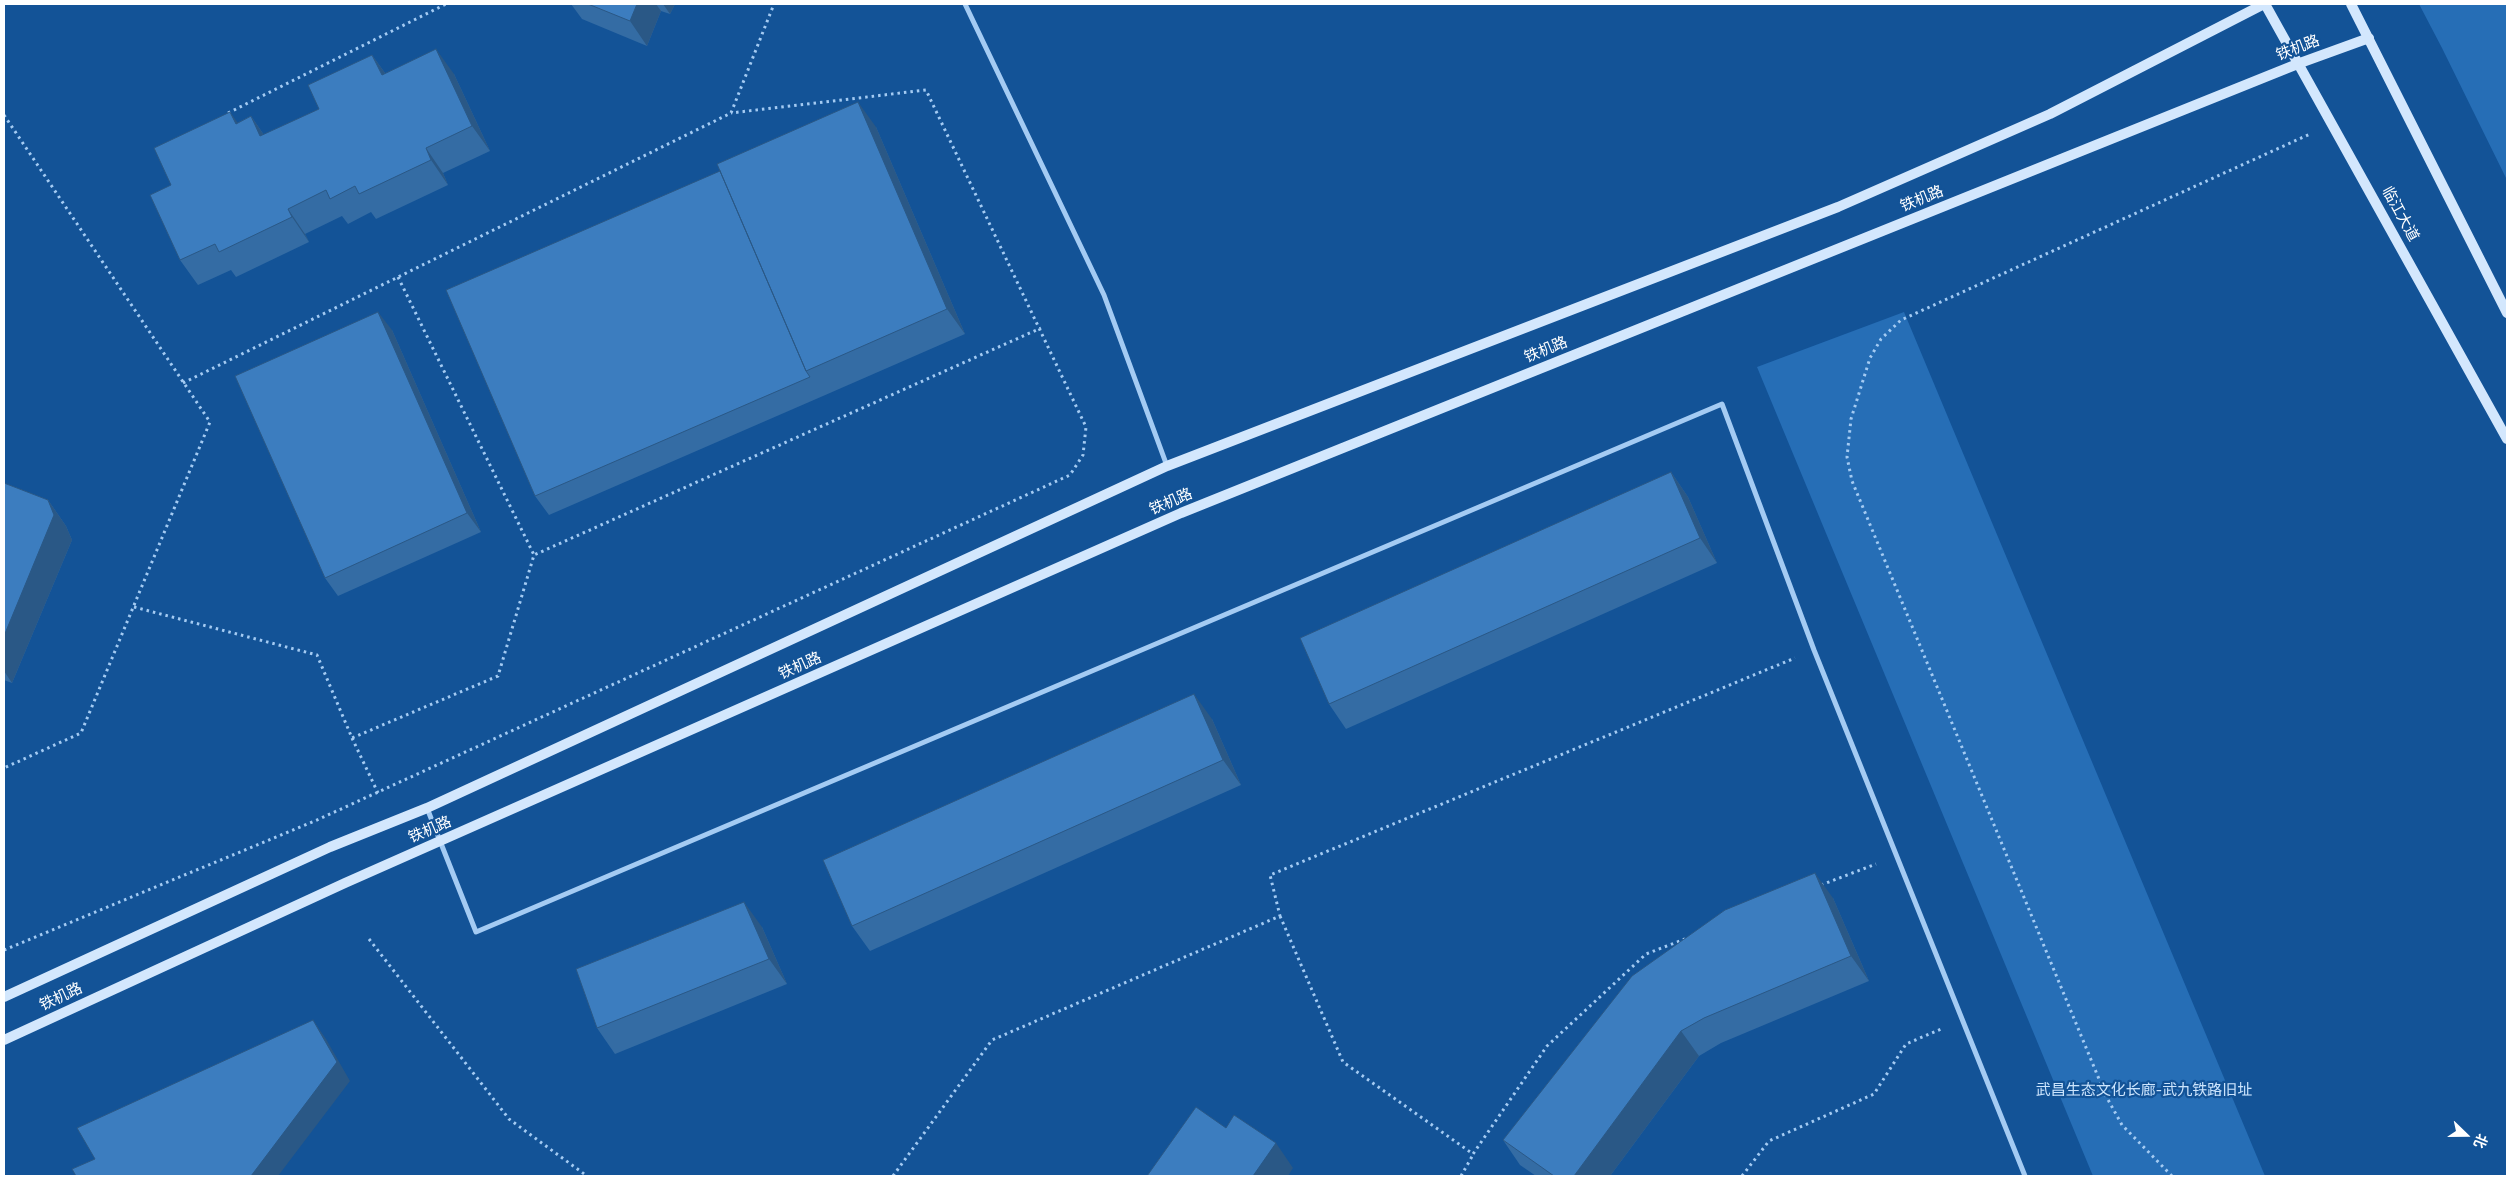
<!DOCTYPE html>
<html>
<head>
<meta charset="utf-8">
<style>
  body { margin:0 }
  #map { position:relative; width:2511px; height:1180px; overflow:hidden; background:#135397; font-family:Figtree,"Noto Sans SC",sans-serif }
  canvas { display:block }
  .frame { position:absolute; inset:0; border:5px solid #fff; pointer-events:none }
  .north { position:absolute; left:2441px; top:1110px; width:50px; height:50px; -webkit-text-stroke:4px #135397; paint-order:stroke; rotate:112deg; font-size:14px; font-weight:700; line-height:20px; text-align:center; color:#fff }
  .north::after { content:''; display:block; margin:auto; width:18px; height:22px; background:#fff; clip-path:polygon(50% 0,100% 100%,50% 72%,0 100%) }
</style>
</head>
<body>
<div id="map">
<canvas width="2511" height="1180"></canvas>
<div class="frame"></div>
<div class="north">北</div>
</div>
<script>
const c = document.querySelector('canvas').getContext('2d');
c.lineJoin = 'round';
function paint(path, color) {
  c.fillStyle = color;
  c.fill(path, 'evenodd');
}
function poly(rows) {
  const path = new Path2D();
  for (const r of rows) {
    path.moveTo(r[0], r[1]);
    for (let i = 2; i < r.length; i += 2) path.lineTo(r[i], r[i + 1]);
  }
  return path;
}
function trace(path, color, width, dash) {
  c.strokeStyle = color;
  c.lineWidth = width;
  c.lineCap = dash ? 'butt' : 'round';
  c.setLineDash(dash || []);
  c.stroke(path);
}
function write(font, color, halo, rows, align = 'center') {
  c.font = font + ' Figtree,"Noto Sans SC",sans-serif';
  c.lineWidth = 4.5;
  c.setLineDash([]);
  c.textBaseline = 'middle';
  c.strokeStyle = halo;
  c.fillStyle = color;
  for (const [text, x, y, turn = 0] of rows) {
    c.save();
    c.translate(x, y);
    c.rotate((+turn || 0) * Math.PI / 180);
    c.textAlign = isNaN(turn) ? turn : align;
    if (halo) c.strokeText(text, 0, 0);
    c.fillText(text, 0, 0);
    c.restore();
  }
}
paint(poly([
  [2419,4,2507,4,2507,180,2442,48],
  [1904,312,2265,1176,2093,1176,1757,367]
]), '#266eb6');
trace(poly([
  [228,113,446,4],
  [4,115,210,422,81,733,4,768],
  [398,277,534,555],
  [183,383,731,113,774,4],
  [134,607,317,655,352,738,498,676,534,555,1041,328],
  [352,738,378,793],
  [1821,885,1876,864],
  [1280,916,1343,1062,1473,1154,1547,1046,1646,954,1685,939],
  [369,939,509,1119,587,1176],
  [4,950,317,820,1070,475,1083,455,1086,427,926,90,731,113],
  [893,1176,992,1040,1280,916,1270,875,1795,658],
  [1461,1176,1474,1153],
  [1742,1176,1769,1141,1874,1094,1906,1044,1941,1029],
  [2172,1176,2122,1125,2106,1096,1852,481,1847,457,1851,419,1870,358,1881,339,1901,320,2310,134]
]), '#a4cbf3', 3, [2.5, 4]);
trace(poly([
  [965,4,1104,295,1167,466],
  [427,808,476,932,1722,404,1814,650,2025,1176]
]), '#a4cbf3', 5);
trace(poly([
  [2265,4,2507,439],
  [2351,4,2507,313],
  [4,997,330,847,427,808,1167,466,1838,207,2050,114,2264,4],
  [4,1040,345,883,1181,513,2300,63,2369,38]
]), '#d3e7fd', 10);
paint(poly([
  [571,4,675,4,670,14,661,11,647,46,582,19],
  [372,55,385,73,454,74,490,151,443,173,448,185,376,219,371,212,348,224,342,216,305,234,309,242,236,277,231,270,198,285,180,260,171,185,237,123,251,116,264,135,319,109],
  [876,127,965,334,823,396,549,515,535,496],
  [392,330,481,532,338,596,325,578],
  [1671,472,1688,497,1717,563,1346,729,1329,704],
  [4,483,48,500,66,526,72,540,12,683,4,680],
  [1212,719,1241,785,870,951,852,926],
  [1833,898,1869,981,1721,1043,1699,1056,1610,1176,1536,1176,1520,1165,1503,1140],
  [762,927,787,984,615,1054,597,1028]
]), '#346ca4');
paint(poly([
  [637,4,656,4,661,11,647,46,630,21],
  [663,4,675,4,670,14],
  [436,49,454,74,490,151,472,126],
  [372,55,390,80,382,75],
  [858,102,876,127,965,334,947,309],
  [230,112,248,137,236,124],
  [251,116,268,141,260,136],
  [426,148,443,173,448,185,431,160],
  [288,209,305,234,309,242,292,217],
  [378,312,392,330,481,532,467,513],
  [1671,472,1688,497,1717,563,1700,538],
  [48,500,66,526,72,540,12,683,4,671,4,636],
  [1194,694,1212,719,1241,785,1223,760],
  [1815,873,1833,898,1869,981,1851,956],
  [744,902,762,927,787,984,769,959],
  [313,1020,326,1039,350,1081,278,1176,251,1176],
  [1681,1031,1699,1056,1610,1176,1574,1176],
  [1276,1143,1293,1168,1288,1176,1253,1176]
]), '#2a5886');
const building = poly([
  [588,4,637,4,630,21,588,4],
  [436,49,472,126,426,148,431,160,359,194,355,186,330,199,326,190,288,209,292,217,219,252,215,244,180,260,150,195,171,185,154,148,230,112,236,124,251,116,260,136,319,109,308,85,372,55,382,75,436,49],
  [858,102,947,309,806,371,717,164,858,102],
  [720,171,806,371,810,377,535,496,446,290,720,171],
  [378,312,467,513,325,578,235,376,378,312],
  [1671,472,1700,538,1329,704,1300,638,1671,472],
  [4,483,48,500,54,515,4,636,4,483],
  [1194,694,1223,760,852,926,823,860,1194,694],
  [1815,873,1851,956,1704,1018,1681,1031,1574,1176,1554,1176,1503,1140,1632,976,1725,910,1815,873],
  [744,902,769,959,597,1028,576,969,744,902],
  [313,1020,337,1062,251,1176,76,1176,72,1169,95,1159,77,1128,313,1020],
  [1196,1107,1226,1128,1234,1115,1276,1143,1253,1176,1147,1176,1196,1107]
]);
paint(building, '#3c7dbf');
trace(building, '#2a5886', 1);
write('15px', '#fff', '#135397', [
  ["铁机路",2298,48,-21],
  ["铁机路",1922,199,-22],
  ["临江大道",2400,214,61],
  ["铁机路",1546,350,-22],
  ["铁机路",1171,502,-23],
  ["铁机路",800,666,-24],
  ["铁机路",430,830,-23],
  ["铁机路",61,997,-25]
]);
write('15px', '#cbe4fd', '#135397', [
  ["武昌生态文化长廊-武九铁路旧址",2144,1091]
]);
</script>
</body>
</html>
